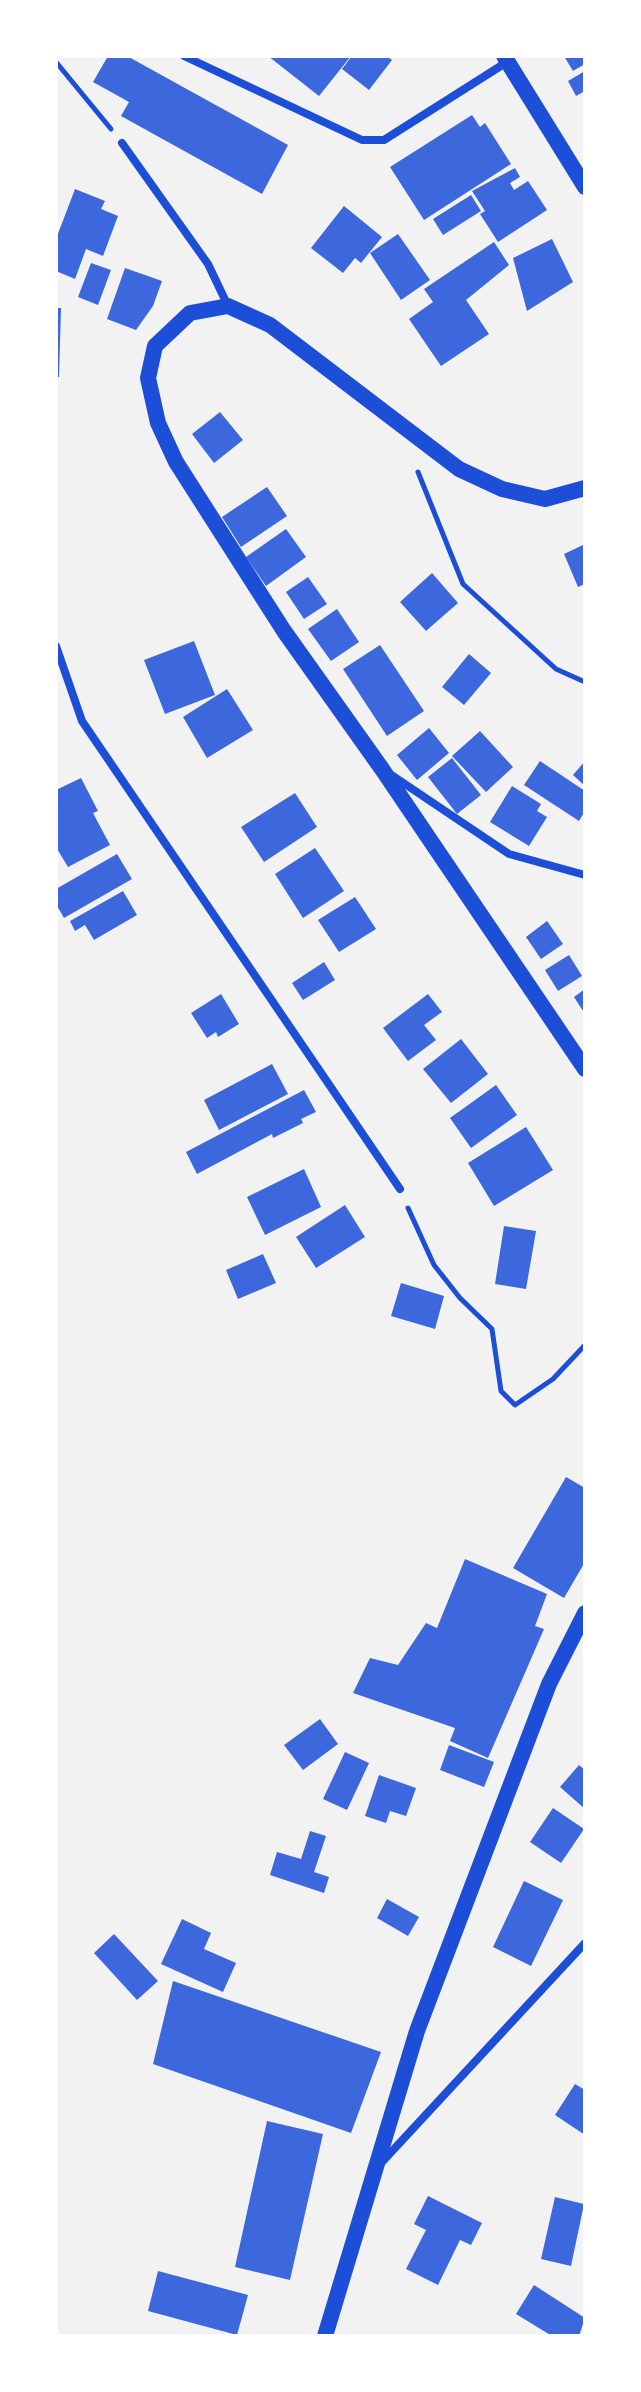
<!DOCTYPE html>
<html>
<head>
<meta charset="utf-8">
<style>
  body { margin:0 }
  #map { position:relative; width:641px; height:2392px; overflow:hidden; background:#f2f2f2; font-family:"Space Grotesk",sans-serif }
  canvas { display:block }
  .frame { position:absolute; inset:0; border:58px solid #fff; pointer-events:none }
</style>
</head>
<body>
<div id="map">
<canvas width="641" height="2392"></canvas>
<div class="frame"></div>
</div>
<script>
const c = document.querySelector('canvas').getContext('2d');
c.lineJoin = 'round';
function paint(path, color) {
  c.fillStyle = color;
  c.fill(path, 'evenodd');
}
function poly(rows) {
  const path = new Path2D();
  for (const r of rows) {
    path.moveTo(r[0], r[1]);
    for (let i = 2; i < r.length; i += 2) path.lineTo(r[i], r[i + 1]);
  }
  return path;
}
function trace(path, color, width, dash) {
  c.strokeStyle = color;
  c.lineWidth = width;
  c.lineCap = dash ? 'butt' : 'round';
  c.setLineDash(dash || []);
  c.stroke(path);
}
paint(poly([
  [108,56,127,56,288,145,262,194,121,116,129,102,93,82],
  [268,56,351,56,319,96],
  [352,56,387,56,392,60,369,90,342,69],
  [564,56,585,56,585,64,573,71],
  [585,71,585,91,576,96,568,81],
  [472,115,480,127,485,123,511,164,424,220,390,167],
  [515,168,520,177,510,183,514,190,528,181,547,210,498,242,480,214,485,211,472,191],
  [75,189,105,201,101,209,118,216,103,256,86,249,75,279,56,271,56,239],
  [471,195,481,211,443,235,433,219],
  [344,206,382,237,361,263,355,258,343,273,311,248],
  [398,234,430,280,401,300,370,253],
  [552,239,573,282,527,311,513,258],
  [494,242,509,265,466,300,489,334,441,366,409,319,433,302,424,289],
  [91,263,111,270,98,305,78,297],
  [125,268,162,281,153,306,136,330,107,319],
  [56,308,61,308,59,377,56,377],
  [220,412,243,440,214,463,192,434],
  [267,487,287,516,241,547,222,517],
  [286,529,306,557,266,586,246,557],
  [585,544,585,584,578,587,564,554],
  [432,573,458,603,426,631,400,602],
  [308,577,327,604,304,619,286,592],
  [337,609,359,642,331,661,308,629],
  [194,641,215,695,165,714,144,660],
  [380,645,424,711,387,736,343,669],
  [469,654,491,673,464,705,442,687],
  [227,689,253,730,207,758,183,717],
  [429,728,449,753,417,780,397,755],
  [480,731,513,767,486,792,452,756],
  [452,758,481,795,457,814,428,777],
  [540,761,585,791,585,811,579,821,524,785],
  [585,761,585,786,573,775],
  [81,778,98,811,93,813,110,845,68,867,56,847,56,790],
  [512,786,541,804,537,811,547,817,529,846,490,822],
  [295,793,317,827,264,862,241,827],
  [315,848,344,891,303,918,275,874],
  [117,854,132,879,64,918,56,904,56,889],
  [123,891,137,915,94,940,85,925,75,931,70,921],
  [355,897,376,929,339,952,318,920],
  [547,921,563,944,541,959,526,937],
  [569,955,582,976,558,991,545,970],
  [324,962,335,980,303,1000,292,983],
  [585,989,585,1014,574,997],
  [221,994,239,1024,218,1037,216,1032,207,1038,191,1013],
  [428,994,442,1012,424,1025,436,1040,408,1061,383,1028],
  [461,1039,488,1074,451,1103,423,1069],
  [272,1064,288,1094,219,1130,204,1100],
  [496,1085,517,1115,471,1148,450,1118],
  [304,1090,316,1112,301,1119,303,1123,273,1138,272,1134,197,1174,186,1152],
  [526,1127,553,1170,494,1206,468,1163],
  [304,1169,321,1207,265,1235,247,1197],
  [345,1205,365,1237,316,1268,296,1237],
  [504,1226,536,1231,526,1289,495,1284],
  [263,1254,276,1283,238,1299,226,1270],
  [401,1283,444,1296,435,1329,391,1316],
  [566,1477,585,1488,585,1562,564,1598,513,1568],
  [465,1559,547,1594,535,1626,544,1629,488,1758,450,1741,455,1728,353,1693,370,1658,398,1665,426,1623,437,1628],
  [320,1719,338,1744,303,1770,284,1745],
  [449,1745,494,1762,484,1787,440,1770],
  [345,1752,369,1763,347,1810,323,1799],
  [579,1765,585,1770,585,1809,560,1787],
  [379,1775,416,1788,406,1816,390,1811,386,1823,365,1816],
  [553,1808,584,1829,561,1863,530,1842],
  [310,1831,326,1836,314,1872,329,1877,324,1893,270,1875,277,1852,301,1859],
  [524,1881,563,1900,531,1966,493,1947],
  [387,1899,419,1917,408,1936,377,1918],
  [182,1919,211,1933,204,1949,236,1963,223,1992,161,1964],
  [114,1934,158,1981,137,2000,94,1953],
  [173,1981,381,2052,351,2133,153,2064],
  [575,2084,585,2090,585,2135,555,2115],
  [267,2121,323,2134,290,2280,235,2267],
  [428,2196,482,2223,471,2245,460,2240,438,2285,406,2269,426,2230,414,2224],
  [555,2197,584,2204,571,2266,541,2259],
  [158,2271,248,2295,237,2335,148,2311],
  [534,2285,585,2318,579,2336,552,2336,516,2314]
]), '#3d67dc');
trace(poly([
  [56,62,111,129],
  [418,472,463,584,556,669,585,682],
  [408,1208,434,1265,460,1298,492,1329,501,1391,515,1405,553,1379,585,1345]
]), '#1d4ed8', 5);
trace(poly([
  [184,56,362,140,384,140,507,62],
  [122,143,208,264,228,306],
  [56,646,82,721,400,1189],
  [393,776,509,854,585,875],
  [382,2162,585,1943]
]), '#1d4ed8', 8);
trace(poly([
  [504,56,585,187],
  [585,488,545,499,502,489,459,469,270,325,228,306,190,313,155,346,148,378,158,423,176,462,284,631,382,769,585,1069],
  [325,2336,417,2031,549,1684,585,1613]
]), '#1d4ed8', 16);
</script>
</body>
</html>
